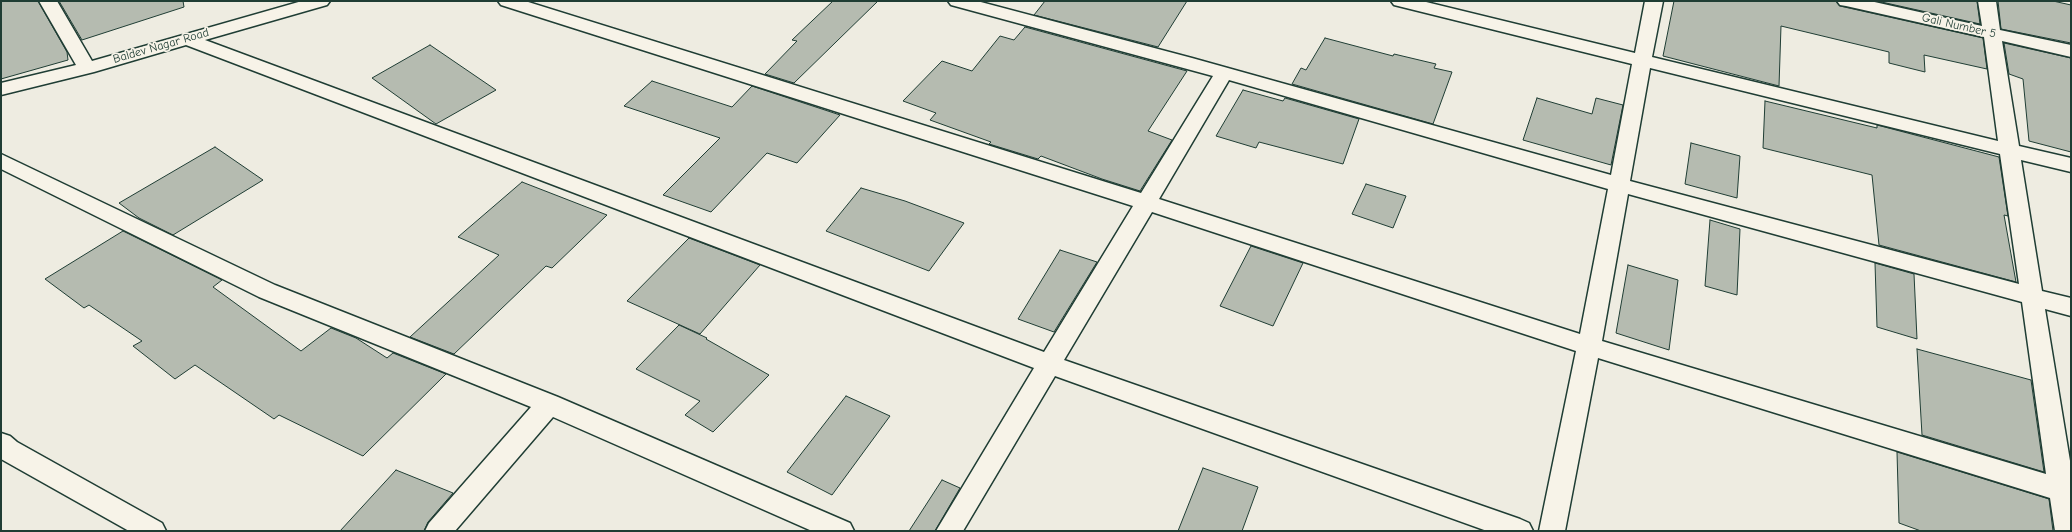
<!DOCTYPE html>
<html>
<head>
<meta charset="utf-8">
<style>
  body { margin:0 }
  #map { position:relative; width:2072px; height:532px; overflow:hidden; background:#eeece1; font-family:"Comic Neue",sans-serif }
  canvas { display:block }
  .frame { position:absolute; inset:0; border:2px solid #1f3d34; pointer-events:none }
</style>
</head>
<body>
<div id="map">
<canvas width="2072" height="532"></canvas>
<div class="frame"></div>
</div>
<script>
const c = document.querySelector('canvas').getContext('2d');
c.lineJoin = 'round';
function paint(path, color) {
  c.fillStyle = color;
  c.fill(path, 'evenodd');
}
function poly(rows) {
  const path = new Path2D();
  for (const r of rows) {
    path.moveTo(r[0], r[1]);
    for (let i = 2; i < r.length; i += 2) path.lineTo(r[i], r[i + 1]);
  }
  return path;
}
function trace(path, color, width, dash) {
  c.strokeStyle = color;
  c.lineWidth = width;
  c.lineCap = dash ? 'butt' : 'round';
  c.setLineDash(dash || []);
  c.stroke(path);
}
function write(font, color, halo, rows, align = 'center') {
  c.font = font + ' "Comic Neue",sans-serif';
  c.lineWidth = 3.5;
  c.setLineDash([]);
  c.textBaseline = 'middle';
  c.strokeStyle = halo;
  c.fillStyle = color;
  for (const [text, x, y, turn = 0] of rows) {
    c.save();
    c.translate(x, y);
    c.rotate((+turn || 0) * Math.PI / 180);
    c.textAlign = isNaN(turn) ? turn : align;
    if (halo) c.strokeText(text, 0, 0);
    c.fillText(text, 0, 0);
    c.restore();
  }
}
const building = poly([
  [1,1,38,1,67,52,68,60,1,79,1,1],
  [59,1,183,1,184,7,82,40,59,1],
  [833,1,878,1,794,83,765,74,797,41,792,40,833,1],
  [1045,1,1187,1,1158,47,1034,15,1045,1],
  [1674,1,1836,1,1840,6,1983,38,1987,69,1924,55,1925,72,1889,63,1889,52,1781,26,1779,86,1663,56,1674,1],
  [1877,1,1977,1,1980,24,1877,1],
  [1998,1,2053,1,2071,5,2071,43,2001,29,1998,1],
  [1025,27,1187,71,1148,131,1172,140,1140,191,1102,179,1041,156,1038,159,989,144,991,142,930,120,936,113,903,101,942,61,972,71,1000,36,1014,40,1025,27],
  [1325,38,1393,56,1394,54,1436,64,1434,68,1452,72,1433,124,1292,84,1301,68,1306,70,1325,38],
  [2004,43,2071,58,2071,152,2029,141,2023,79,2009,74,2004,43],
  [430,45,496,90,436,124,372,78,430,45],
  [652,81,732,107,752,86,840,115,797,163,767,153,711,212,663,195,720,138,624,106,652,81],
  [1243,90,1283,101,1285,98,1359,119,1343,164,1259,142,1256,148,1216,136,1243,90],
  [1537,98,1592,114,1596,98,1623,105,1611,165,1523,140,1537,98],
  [1765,101,1877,128,1877,125,1999,157,2008,216,2004,215,2016,282,1879,245,1872,175,1763,148,1765,101],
  [1691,143,1740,156,1737,198,1685,184,1691,143],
  [215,147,263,180,173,235,139,218,119,203,215,147],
  [522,182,607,215,552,268,546,266,454,354,410,337,499,255,458,237,522,182],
  [1366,184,1406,196,1393,228,1352,214,1366,184],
  [861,188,905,201,964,223,929,271,826,231,861,188],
  [1710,220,1740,229,1737,295,1705,286,1710,220],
  [123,231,222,280,213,287,301,351,331,328,356,338,387,358,393,353,446,374,363,456,279,415,274,419,195,365,175,379,133,346,142,341,89,305,84,308,45,279,123,231],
  [689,238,760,265,700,334,627,301,689,238],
  [1251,246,1303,263,1273,326,1220,306,1251,246],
  [1060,250,1097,262,1054,332,1018,319,1060,250],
  [1875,263,1914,274,1917,339,1877,327,1875,263],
  [1628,265,1678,280,1669,350,1616,333,1628,265],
  [679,325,707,338,706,339,769,375,713,432,685,415,700,401,636,369,679,325],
  [1917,349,2031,380,2044,472,1922,435,1917,349],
  [846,396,890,416,832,495,787,472,846,396],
  [1897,452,2049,499,2053,531,1921,531,1899,523,1897,452],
  [1203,468,1258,487,1242,531,1178,531,1203,468],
  [396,470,453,493,428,522,424,531,340,531,396,470],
  [942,480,960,488,935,531,909,531,942,480]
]);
paint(building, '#b5bbb0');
trace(building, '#1f3d34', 1);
const minor = poly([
  [39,1,57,1,92,61,302,1,330,1,327,5,205,40,1044,352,1133,206,501,5,498,1,525,1,1141,193,1213,76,951,5,948,1,977,1,1192,58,1611,175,1632,64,1394,5,1391,1,1422,1,1635,53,1645,1,1663,1,1652,57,1998,141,1984,37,1846,6,1840,5,1837,1,1870,1,1982,26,1978,1,1996,1,2000,30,2071,45,2071,57,2002,41,2019,146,2071,158,2071,172,2021,160,2042,291,2071,298,2071,316,2045,309,2071,467,2071,531,2055,531,2050,498,1598,358,1565,531,1539,531,1576,351,1152,212,1064,360,1520,519,1529,523,1533,531,1487,531,1055,376,963,531,936,531,1034,368,186,45,94,72,1,95,1,83,76,65,39,1],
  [1650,68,2000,154,2019,284,1630,181,1650,68],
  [1229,80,1608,189,1580,334,1159,199,1229,80],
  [1628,194,2022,302,2046,474,1602,341,1628,194],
  [1,154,275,285,558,397,850,523,854,531,812,531,553,417,455,531,425,531,429,523,531,407,259,297,1,169,1,154],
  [1,433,10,436,17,442,162,523,166,531,129,531,1,459,1,433]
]);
trace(minor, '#1f3d34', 3);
paint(minor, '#f7f3e8');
write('12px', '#1f3d34', '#f7f3e8', [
  ["Gali Number 5",1959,26,13],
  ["Baldev Nagar Road",161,46,-16]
]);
</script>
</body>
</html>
